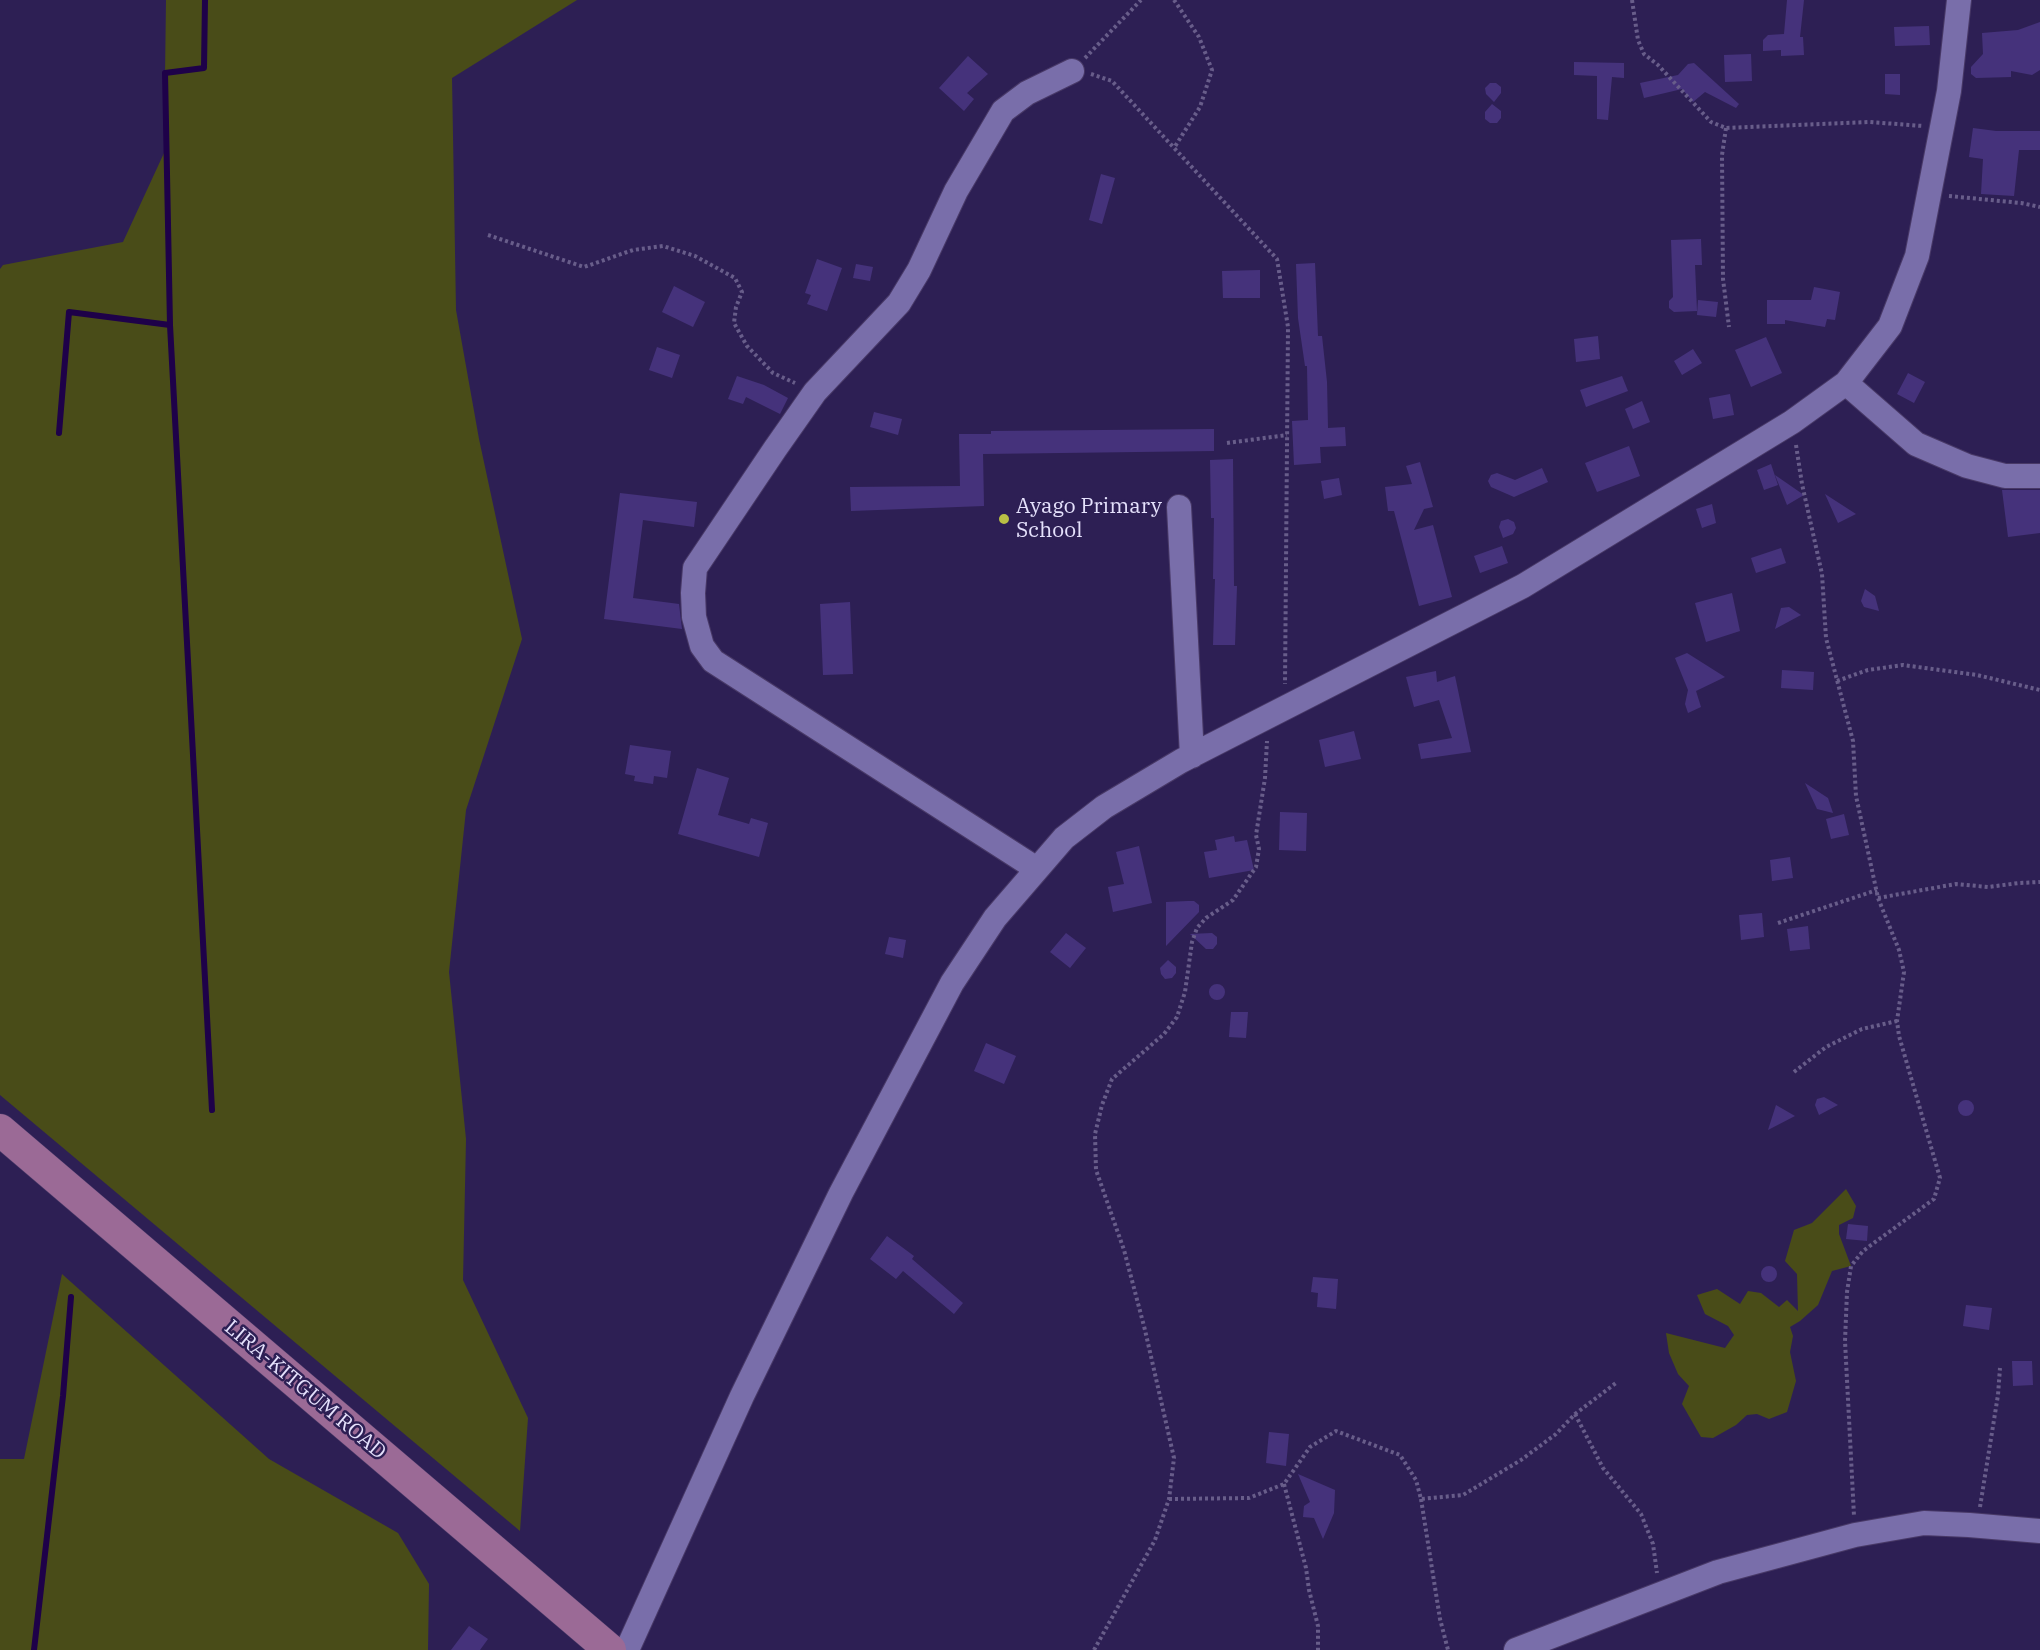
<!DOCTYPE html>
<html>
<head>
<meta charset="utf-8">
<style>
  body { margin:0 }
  canvas { display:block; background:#2d1f54 }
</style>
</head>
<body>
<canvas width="2040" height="1650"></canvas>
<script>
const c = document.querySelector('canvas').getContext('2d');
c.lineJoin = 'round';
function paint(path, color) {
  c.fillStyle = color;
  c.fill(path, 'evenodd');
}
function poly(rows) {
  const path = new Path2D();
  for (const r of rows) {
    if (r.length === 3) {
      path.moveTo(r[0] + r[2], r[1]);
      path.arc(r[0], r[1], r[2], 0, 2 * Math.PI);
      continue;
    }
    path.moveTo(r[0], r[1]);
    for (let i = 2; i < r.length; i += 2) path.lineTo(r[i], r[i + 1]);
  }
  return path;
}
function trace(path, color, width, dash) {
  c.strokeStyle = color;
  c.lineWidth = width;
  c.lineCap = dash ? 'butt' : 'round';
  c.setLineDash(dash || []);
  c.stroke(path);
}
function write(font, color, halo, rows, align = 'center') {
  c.font = font + ' "IBM Plex Serif",serif';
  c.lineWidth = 5;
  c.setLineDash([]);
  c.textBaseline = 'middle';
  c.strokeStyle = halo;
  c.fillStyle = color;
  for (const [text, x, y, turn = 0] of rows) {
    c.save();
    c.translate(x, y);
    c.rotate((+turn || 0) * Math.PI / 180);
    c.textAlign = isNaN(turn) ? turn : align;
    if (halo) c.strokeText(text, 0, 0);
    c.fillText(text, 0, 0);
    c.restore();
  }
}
paint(poly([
  [166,0,577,0,452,78,456,310,479,439,522,639,466,810,449,972,466,1139,463,1280,528,1418,520,1531,0,1095,0,269,3,265,123,242,164,153],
  [1846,1189,1856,1206,1853,1218,1839,1225,1839,1234,1851,1266,1832,1271,1818,1305,1800,1321,1790,1327,1793,1336,1790,1352,1796,1381,1787,1412,1769,1419,1757,1414,1747,1415,1736,1425,1713,1438,1701,1437,1682,1404,1689,1386,1678,1374,1669,1353,1666,1333,1725,1348,1734,1335,1728,1326,1705,1314,1697,1295,1717,1289,1740,1304,1748,1291,1761,1293,1779,1307,1787,1300,1798,1311,1797,1274,1785,1261,1794,1230,1812,1223],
  [62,1274,269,1459,398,1533,429,1584,428,1650,0,1650,0,1459,24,1459]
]), '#494c18');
trace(poly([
  [170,325,212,1110],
  [59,433,69,312,170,325,165,73,204,68,205,0],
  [34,1650,63,1396,71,1297]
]), '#1e0149', 6);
paint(poly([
  [1787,0,1804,0,1800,37,1803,37,1804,55,1781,56,1781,50,1763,51,1763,40,1768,35,1784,34],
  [2040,22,2040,70,2032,75,2011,71,2011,77,1976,78,1971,74,1971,67,1983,54,1982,33,2018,30],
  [1929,26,1930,45,1895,46,1894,27],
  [1751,54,1752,81,1725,82,1724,55],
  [968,56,988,74,967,93,974,99,964,111,939,88],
  [1574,62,1624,63,1624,78,1612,77,1608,120,1597,119,1597,76,1574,75],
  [1694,63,1739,104,1736,108,1705,92,1693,102,1682,89,1644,98,1640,83,1678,75,1688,64],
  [1885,74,1900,74,1900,95,1885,94],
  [1490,83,1496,83,1501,87,1501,93,1494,102,1486,94,1485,88],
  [1492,104,1501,111,1501,118,1497,123,1490,123,1485,119,1485,112],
  [1973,128,1996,131,2040,131,2040,150,2019,150,2014,196,1981,194,1983,159,1969,157],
  [1101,174,1115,178,1102,224,1089,220],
  [1701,239,1702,265,1695,265,1697,311,1674,312,1669,308,1669,301,1673,297,1671,240],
  [817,259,842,268,827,311,807,304,811,295,805,293],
  [1315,263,1318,336,1322,336,1327,382,1328,428,1345,427,1346,446,1320,447,1321,463,1294,465,1292,421,1308,420,1307,366,1305,366,1298,318,1296,264],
  [856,264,873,267,870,281,853,278],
  [1260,270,1260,298,1223,298,1222,271],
  [674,286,705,302,693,327,662,312],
  [1814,287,1840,292,1835,320,1827,319,1825,327,1785,320,1785,324,1767,324,1767,300,1811,300],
  [1698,300,1718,302,1716,317,1697,315],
  [1598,336,1600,359,1576,362,1574,339],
  [1766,337,1782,373,1751,387,1735,350],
  [657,347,680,355,672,378,649,370],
  [1693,349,1702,363,1682,375,1674,361],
  [1908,373,1925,382,1914,403,1897,394],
  [737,376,764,385,788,398,780,414,746,397,743,404,728,399],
  [1622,376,1628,391,1586,407,1580,390],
  [1730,394,1734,415,1713,419,1709,398],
  [1642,401,1650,422,1633,429,1625,409],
  [874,412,902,419,898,435,870,427],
  [1214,429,1214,451,983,454,984,506,851,511,850,487,960,486,959,434,991,434,991,431],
  [1629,446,1640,476,1597,492,1585,463],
  [1233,459,1234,586,1237,586,1235,645,1213,645,1215,579,1213,579,1214,518,1211,518,1210,460],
  [1420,462,1433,507,1424,509,1414,530,1433,525,1452,597,1419,606,1394,511,1388,511,1385,487,1412,484,1406,466],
  [1771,464,1778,485,1764,490,1757,470],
  [1542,468,1548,482,1514,497,1491,487,1488,481,1491,475,1497,473,1515,480],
  [1775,475,1804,495,1787,505],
  [1339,478,1342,495,1324,499,1321,481],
  [2002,490,2040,490,2040,533,2008,537],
  [620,493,697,502,694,527,643,520,633,598,679,604,682,629,604,619],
  [1825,494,1856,514,1838,523],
  [1712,504,1716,523,1702,528,1696,509],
  [1508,519,1514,522,1516,528,1513,534,1503,538,1499,527,1501,521],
  [1502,546,1508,563,1480,573,1474,556],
  [1781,548,1786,563,1756,573,1751,558],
  [1865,589,1875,596,1879,611,1864,607,1861,601],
  [1732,593,1740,631,1706,642,1695,603],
  [850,602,853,674,823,675,820,604],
  [1789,607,1801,615,1775,629,1781,608],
  [1687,653,1725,677,1696,691,1701,707,1688,713,1685,704,1688,690,1675,658],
  [1782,670,1814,672,1813,690,1781,688],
  [1436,671,1437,682,1455,676,1471,752,1421,759,1418,744,1452,738,1439,700,1414,707,1406,677],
  [1354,731,1361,759,1325,767,1319,740],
  [630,745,671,751,667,778,654,776,653,784,634,781,635,776,625,774],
  [697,768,729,778,718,815,749,824,751,818,768,823,759,857,678,834],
  [1805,783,1828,798,1833,813,1817,809],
  [1280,812,1307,813,1306,851,1279,850],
  [1844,814,1849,835,1831,839,1826,819],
  [1234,836,1235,842,1247,840,1254,870,1209,878,1204,852,1217,850,1215,840],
  [1139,846,1152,903,1113,912,1108,887,1124,884,1116,852],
  [1790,857,1793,878,1772,881,1770,860],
  [1188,901,1194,901,1199,905,1199,912,1166,946,1166,902],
  [1762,913,1764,937,1741,940,1739,915],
  [1808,926,1810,949,1790,951,1787,929],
  [1066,933,1086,948,1070,968,1050,952],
  [1212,933,1217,937,1217,944,1213,949,1206,949,1190,934],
  [889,937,906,940,903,958,885,954],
  [1168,960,1176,967,1176,973,1172,978,1165,979,1161,974,1160,968],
  [1217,992,8],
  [1231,1012,1248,1012,1246,1038,1229,1037],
  [986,1043,1016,1056,1004,1084,974,1071],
  [1824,1097,1838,1105,1819,1115,1815,1105,1817,1099],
  [1966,1108,8],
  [1776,1105,1795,1116,1768,1130],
  [1848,1224,1868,1226,1867,1241,1846,1239],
  [887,1236,914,1256,912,1259,963,1303,954,1314,903,1271,896,1279,870,1259],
  [1769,1274,8],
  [1313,1277,1338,1279,1336,1309,1317,1307,1318,1293,1311,1292],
  [1966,1305,1992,1308,1989,1330,1963,1326],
  [2012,1361,2032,1361,2033,1385,2013,1386],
  [1269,1432,1289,1434,1286,1466,1266,1463],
  [1298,1474,1335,1490,1334,1513,1323,1539,1314,1518,1303,1517,1304,1506,1310,1502],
  [469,1626,488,1639,480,1650,451,1650]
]), '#45327b');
const minor = poly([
  [1846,383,1916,444,1967,466,2005,476,2040,476],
  [1179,507,1192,756],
  [1037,869,713,661,702,646,694,617,693,593,695,568,775,449,815,392,899,303,919,270,956,191,1003,111,1027,93,1072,71],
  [627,1650,742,1396,841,1193,952,983,995,918,1064,838,1104,807,1181,761,1523,586,1792,422,1846,383,1890,326,1917,256,1949,91,1959,0],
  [1516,1650,1718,1572,1855,1535,1924,1523,1969,1525,2040,1531]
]);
const major = poly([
  [0,1130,610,1650]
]);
trace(minor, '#483967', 26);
trace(major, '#483967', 33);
trace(poly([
  [1174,0,1199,37,1212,70,1200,107,1174,148],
  [1632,0,1638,40,1644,54,1658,65,1711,122,1726,128,1870,122,1923,126],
  [1085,58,1141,0],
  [1091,74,1112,81,1277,259,1288,327,1285,684],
  [1726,128,1722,155,1723,279,1729,327],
  [1949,196,2021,203,2040,207],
  [488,235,584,267,633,250,663,246,695,256,735,278,742,292,736,307,734,323,747,346,773,373,795,383],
  [1227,443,1287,435],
  [1796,445,1802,484,1822,574,1826,638,1853,741,1856,796,1878,898,1899,950,1904,972,1897,1021,1899,1036,1940,1178,1934,1199,1863,1251,1851,1266,1847,1292,1845,1341,1854,1516],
  [1837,681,1868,670,1903,665,1977,675,2040,690],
  [1878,898,1956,884,1988,887,2019,883,2040,882],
  [1778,923,1877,890],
  [1794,1072,1826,1047,1862,1029,1897,1021],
  [1575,1414,1603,1468,1641,1514,1653,1544,1657,1573],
  [1284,1484,1306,1568,1309,1590,1318,1626,1318,1650],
  [1169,1499,1249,1498,1284,1484,1310,1447,1336,1431,1400,1455,1416,1480,1421,1499,1463,1495,1521,1460,1556,1434,1575,1414,1616,1383],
  [1421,1499,1440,1619,1448,1650],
  [1980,1507,1998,1395,2000,1368],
  [1094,1650,1155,1540,1169,1499,1174,1458,1145,1330,1124,1250,1096,1170,1095,1134,1102,1105,1112,1079,1164,1034,1177,1017,1185,992,1192,942,1197,928,1206,918,1233,900,1256,867,1259,849,1256,835,1265,778,1267,741]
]), '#685d8a', 4, [3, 3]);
trace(minor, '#796eaa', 24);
trace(major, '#9b6a96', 32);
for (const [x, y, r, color] of [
  [1004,519,6,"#bac045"]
]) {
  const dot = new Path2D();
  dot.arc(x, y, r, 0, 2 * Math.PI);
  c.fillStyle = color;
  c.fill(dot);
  trace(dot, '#2d1f54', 2);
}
write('21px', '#e5e1fc', '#2d1f54', [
  ["Ayago Primary",1016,507],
  ["School",1016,531]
], 'left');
write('21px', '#e5e1fc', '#2d1f54', [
  ["LIRA-KITGUM ROAD",305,1390,40]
]);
</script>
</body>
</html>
